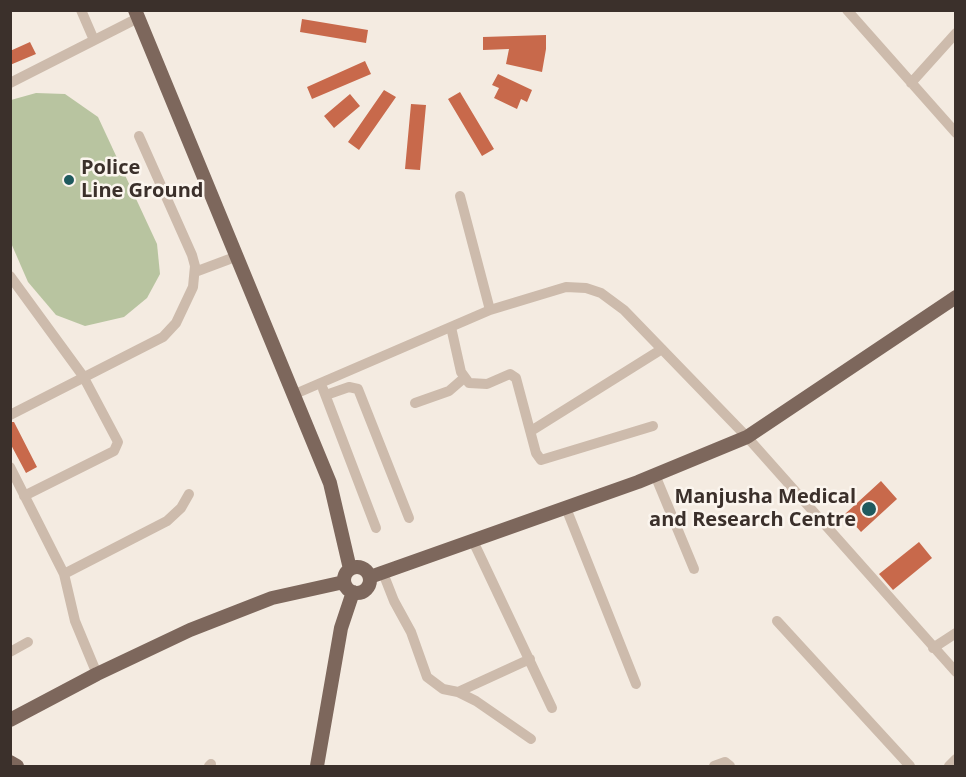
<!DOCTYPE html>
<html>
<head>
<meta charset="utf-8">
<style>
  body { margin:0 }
  #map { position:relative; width:966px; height:777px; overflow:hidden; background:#f4ebe1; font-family:"Open Sans",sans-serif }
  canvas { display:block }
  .frame { position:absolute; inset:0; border:12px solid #3b302b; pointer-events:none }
</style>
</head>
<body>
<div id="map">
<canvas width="966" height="777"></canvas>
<div class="frame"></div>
</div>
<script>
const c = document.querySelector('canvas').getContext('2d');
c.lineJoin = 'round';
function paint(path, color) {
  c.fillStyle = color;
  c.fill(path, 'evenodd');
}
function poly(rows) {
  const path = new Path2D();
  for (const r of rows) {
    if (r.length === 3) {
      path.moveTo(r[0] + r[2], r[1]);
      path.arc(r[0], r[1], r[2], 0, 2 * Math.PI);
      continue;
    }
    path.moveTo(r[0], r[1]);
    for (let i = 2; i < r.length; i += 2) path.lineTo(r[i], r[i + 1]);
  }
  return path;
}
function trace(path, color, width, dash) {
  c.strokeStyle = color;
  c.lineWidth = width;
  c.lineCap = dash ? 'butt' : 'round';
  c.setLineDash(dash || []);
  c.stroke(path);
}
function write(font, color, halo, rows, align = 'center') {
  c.font = font + ' "Open Sans",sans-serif';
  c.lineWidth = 5;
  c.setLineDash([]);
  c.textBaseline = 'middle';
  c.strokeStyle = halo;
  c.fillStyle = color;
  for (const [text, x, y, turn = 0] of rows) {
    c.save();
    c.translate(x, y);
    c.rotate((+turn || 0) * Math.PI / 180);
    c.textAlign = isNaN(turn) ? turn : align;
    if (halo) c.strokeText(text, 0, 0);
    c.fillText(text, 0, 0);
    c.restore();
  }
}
paint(poly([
  [36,93,65,94,98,117,157,244,160,274,147,298,124,317,85,326,56,315,28,282,11,243,11,100]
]), '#b8c4a0');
paint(poly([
  [302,19,368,30,366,43,300,32],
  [546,35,546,49,542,72,506,64,509,49,483,50,483,37],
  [30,42,36,54,10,65,10,51],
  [365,61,371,74,312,99,307,87],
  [498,74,532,90,527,102,521,99,517,109,494,98,499,88,492,85],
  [384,90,396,97,359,150,348,142],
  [460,92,494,149,482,156,448,99],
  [350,94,360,106,334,128,324,116],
  [411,104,426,105,420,170,405,169],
  [10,422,14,422,37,467,26,473,10,443],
  [881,481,897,499,861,532,845,514],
  [919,542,932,558,893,590,879,574]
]), '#c8694b');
trace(poly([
  [81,10,94,40],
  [847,10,956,133],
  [10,83,138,18],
  [911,83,956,33],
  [460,196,490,310],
  [195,272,235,257],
  [10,276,83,376,118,442,114,451,24,496],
  [451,327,461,372,469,383,487,384,510,374,516,378,536,453,541,460,653,426],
  [323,389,376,528],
  [295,394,490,310,566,287,586,288,601,293,624,310,747,437,956,672],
  [326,395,349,387,358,389,409,518],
  [415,403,449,391,464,378],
  [10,415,163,337,176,323,193,287,195,266,192,255,139,136],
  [531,431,662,349],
  [10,467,64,574,75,621,97,674],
  [655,475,694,569],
  [566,508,636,684],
  [473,541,552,708],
  [383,573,394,601,411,632,427,677,443,689,458,692,476,701,531,739],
  [64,574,167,521,181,508,189,494],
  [777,621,910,766],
  [933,648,956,633],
  [10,652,28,642],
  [458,692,530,659],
  [209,766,211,764],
  [714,766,725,762,730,766],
  [949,766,956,759]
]), '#cdbbac', 10);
trace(poly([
  [135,10,330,483,350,569],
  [357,580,13],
  [370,577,638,482,747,437,956,297],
  [10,720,97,674,190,630,272,598,344,582],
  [10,762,17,766],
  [317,766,341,628,353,592]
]), '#7d675c', 14);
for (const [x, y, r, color] of [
  [69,180,6,"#1f5a5e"],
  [869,509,8,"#1f5a5e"]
]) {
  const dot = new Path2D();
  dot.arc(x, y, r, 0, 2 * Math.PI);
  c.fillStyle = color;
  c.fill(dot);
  trace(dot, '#fbf5ee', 2);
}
write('bold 20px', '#3b302b', '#fbf5ee', [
  ["Police",81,168],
  ["Line Ground",81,191],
  ["Manjusha Medical",856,497,"right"],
  ["and Research Centre",856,520,"right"]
], 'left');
</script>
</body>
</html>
